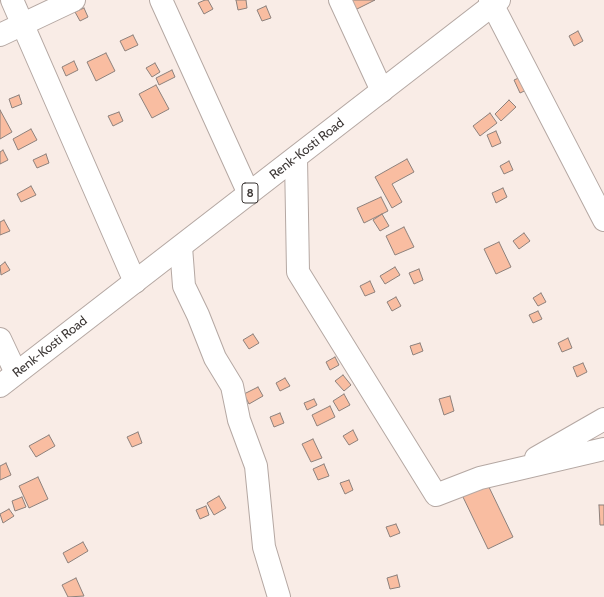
<!DOCTYPE html>
<html>
<head>
<meta charset="utf-8">
<style>
  body { margin:0 }
  canvas { display:block; background:#f9ece6 }
</style>
</head>
<body>
<canvas width="604" height="597"></canvas>
<script>
const c = document.querySelector('canvas').getContext('2d');
c.lineJoin = 'round';
function paint(path, color) {
  c.fillStyle = color;
  c.fill(path, 'evenodd');
}
function poly(rows) {
  const path = new Path2D();
  for (const r of rows) {
    path.moveTo(r[0], r[1]);
    for (let i = 2; i < r.length; i += 2) path.lineTo(r[i], r[i + 1]);
  }
  return path;
}
function trace(path, color, width, dash) {
  c.strokeStyle = color;
  c.lineWidth = width;
  c.lineCap = dash ? 'butt' : 'round';
  c.setLineDash(dash || []);
  c.stroke(path);
}
function write(font, color, halo, rows, align = 'center') {
  c.font = font + ' Cabin,sans-serif';
  c.lineWidth = 4;
  c.setLineDash([]);
  c.textBaseline = 'middle';
  c.strokeStyle = halo;
  c.fillStyle = color;
  for (const [text, x, y, turn = 0] of rows) {
    c.save();
    c.translate(x, y);
    c.rotate((+turn || 0) * Math.PI / 180);
    c.textAlign = isNaN(turn) ? turn : align;
    if (halo) c.strokeText(text, 0, 0);
    c.fillText(text, 0, 0);
    c.restore();
  }
}
const building = poly([
  [205,0,208,0,213,9,204,14,198,3,205,0],
  [236,0,246,0,247,8,238,10,236,0],
  [349,0,375,0,355,10,349,0],
  [266,6,271,18,262,21,257,10,266,6],
  [84,8,88,17,80,21,75,12,84,8],
  [578,31,583,41,574,46,569,36,578,31],
  [133,35,138,45,125,51,120,41,133,35],
  [106,53,115,71,96,81,87,62,106,53],
  [74,61,78,70,66,76,62,67,74,61],
  [155,63,160,72,152,77,146,68,155,63],
  [172,70,175,77,159,85,156,78,172,70],
  [528,74,533,87,520,93,514,80,528,74],
  [156,85,169,109,152,118,139,94,156,85],
  [19,95,22,104,12,108,9,99,19,95],
  [509,100,516,107,501,121,495,114,509,100],
  [0,110,12,132,0,139,0,110],
  [119,112,123,121,113,126,108,116,119,112],
  [490,113,497,123,480,136,473,126,490,113],
  [31,129,37,140,18,150,13,139,31,129],
  [496,131,501,143,492,147,487,135,496,131],
  [3,150,8,160,0,164,0,152,3,150],
  [46,154,49,163,37,168,33,160,46,154],
  [407,159,414,172,392,184,402,202,392,208,375,177,407,159],
  [509,161,513,170,504,174,500,166,509,161],
  [31,186,36,195,21,202,17,194,31,186],
  [503,188,507,197,496,203,492,193,503,188],
  [381,197,388,211,364,223,357,208,381,197],
  [382,214,389,226,380,231,373,220,382,214],
  [4,220,10,231,0,235,0,222,4,220],
  [404,227,414,247,395,255,386,236,404,227],
  [524,233,530,241,519,249,513,241,524,233],
  [499,242,511,267,496,274,484,249,499,242],
  [5,262,10,270,1,275,0,266,5,262],
  [395,267,400,275,385,284,380,276,395,267],
  [419,269,423,280,414,284,409,273,419,269],
  [370,281,375,292,365,296,360,286,370,281],
  [541,293,546,302,538,306,533,298,541,293],
  [396,297,401,306,392,311,387,302,396,297],
  [538,311,542,319,533,323,529,315,538,311],
  [253,334,259,343,249,349,243,340,253,334],
  [568,338,572,348,562,352,558,343,568,338],
  [420,343,423,351,413,355,410,346,420,343],
  [335,357,339,365,330,370,326,362,335,357],
  [583,363,587,372,577,377,573,367,583,363],
  [343,375,351,385,344,391,335,381,343,375],
  [285,378,290,386,280,391,276,383,285,378],
  [258,387,263,396,249,404,244,394,258,387],
  [344,394,350,405,339,411,333,401,344,394],
  [450,396,454,411,444,415,439,399,450,396],
  [314,399,317,405,307,410,304,403,314,399],
  [330,406,335,417,317,426,312,415,330,406],
  [280,413,284,423,274,427,270,417,280,413],
  [353,430,358,440,349,445,343,436,353,430],
  [138,432,142,443,132,447,127,437,138,432],
  [49,435,55,446,36,457,29,446,49,435],
  [313,439,322,458,311,462,302,444,313,439],
  [6,463,11,475,0,480,0,466,6,463],
  [324,464,329,476,318,480,313,469,324,464],
  [38,477,48,499,29,508,19,486,38,477],
  [349,480,353,490,345,494,340,483,349,480],
  [487,483,513,537,488,549,462,495,487,483],
  [219,496,226,508,214,515,207,503,219,496],
  [22,497,26,507,15,511,12,501,22,497],
  [599,505,604,505,604,525,600,525,599,505],
  [206,506,209,515,200,519,196,510,206,506],
  [9,509,14,516,3,523,0,514,9,509],
  [396,524,400,533,390,537,386,527,396,524],
  [83,542,88,551,68,563,63,553,83,542],
  [397,575,400,587,390,589,387,578,397,575],
  [76,578,84,596,68,597,62,585,76,578]
]);
paint(building, '#f9bda1');
trace(building, '#8d817c', 1);
const minor = poly([
  [12,0,135,282],
  [161,0,249,194],
  [340,0,382,91],
  [490,0,604,220],
  [0,35,74,0],
  [296,158,298,272,436,495,480,478,604,449],
  [181,247,184,286,198,315,215,358,232,386,239,420,256,466,264,547,279,597],
  [0,339,16,373],
  [536,458,604,419]
]);
const major = poly([
  [0,386,499,0]
]);
trace(minor, '#b5a8a3', 24);
trace(major, '#b5a8a3', 24);
trace(minor, '#fff', 22);
trace(major, '#fff', 22);
for (const [x, y, w] of [
  [250,193,16]
]) {
  const box = new Path2D();
  box.roundRect(x - w / 2, y - 10, w, 20, 3);
  c.fillStyle = '#fff';
  c.fill(box);
  trace(box, '#3d3836', 1);
}
write('bold 12px', '#3d3836', null, [
  ["8",250,193]
]);
write('13px', '#3d3836', '#fff', [
  ["Renk-Kosti Road",307,149,-38],
  ["Renk-Kosti Road",50,347,-38]
]);
</script>
</body>
</html>
